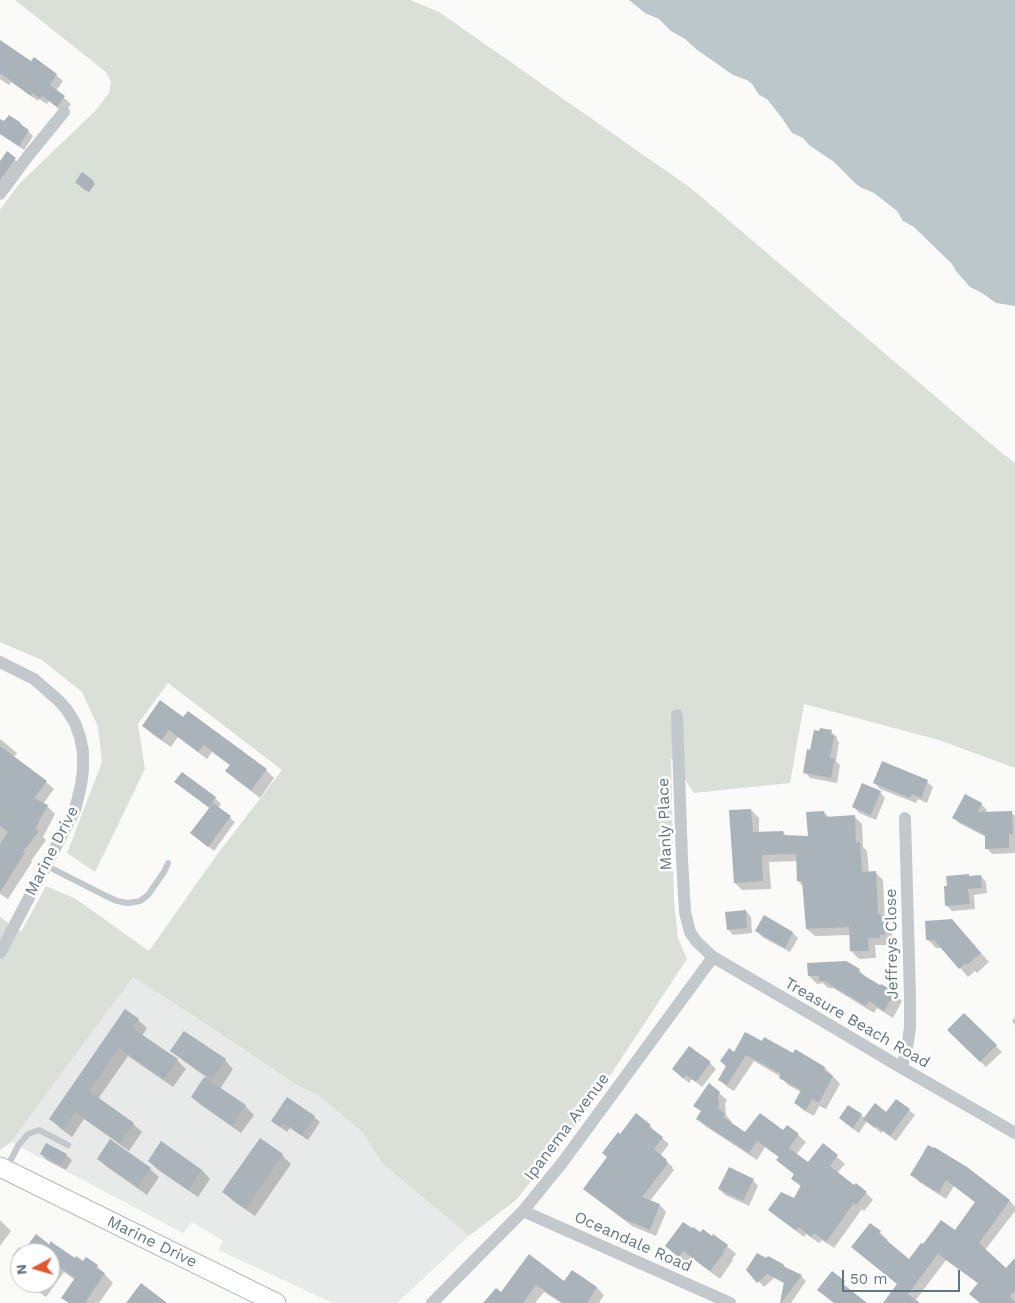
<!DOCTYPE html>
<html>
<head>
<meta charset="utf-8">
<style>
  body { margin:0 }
  #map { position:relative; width:1015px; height:1303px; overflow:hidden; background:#fafaf8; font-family:"Work Sans",sans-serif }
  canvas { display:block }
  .north { position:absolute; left:10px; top:1243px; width:50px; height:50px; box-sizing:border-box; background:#fff; border:1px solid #c1c8cd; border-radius:50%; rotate:264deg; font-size:14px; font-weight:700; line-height:20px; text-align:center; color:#657683 }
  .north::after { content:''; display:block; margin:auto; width:18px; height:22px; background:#e4572e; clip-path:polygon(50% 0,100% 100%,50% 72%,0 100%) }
  .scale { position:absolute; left:842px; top:1270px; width:118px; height:22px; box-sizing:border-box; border:2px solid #657683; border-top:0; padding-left:6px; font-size:15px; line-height:18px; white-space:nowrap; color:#657683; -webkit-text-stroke:4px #fff; paint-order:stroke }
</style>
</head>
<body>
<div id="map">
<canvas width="1015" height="1303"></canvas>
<div class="north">N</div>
<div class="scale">50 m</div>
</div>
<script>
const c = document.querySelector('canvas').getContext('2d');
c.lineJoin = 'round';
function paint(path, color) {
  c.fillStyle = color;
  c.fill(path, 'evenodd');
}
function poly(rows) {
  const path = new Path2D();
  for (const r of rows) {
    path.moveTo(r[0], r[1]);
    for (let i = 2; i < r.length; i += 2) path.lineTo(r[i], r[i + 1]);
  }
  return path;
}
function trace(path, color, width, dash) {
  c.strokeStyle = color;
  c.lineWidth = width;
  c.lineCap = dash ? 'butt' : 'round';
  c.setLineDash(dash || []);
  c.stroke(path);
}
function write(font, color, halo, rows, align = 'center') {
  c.font = font + ' "Work Sans",sans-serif';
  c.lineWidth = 5;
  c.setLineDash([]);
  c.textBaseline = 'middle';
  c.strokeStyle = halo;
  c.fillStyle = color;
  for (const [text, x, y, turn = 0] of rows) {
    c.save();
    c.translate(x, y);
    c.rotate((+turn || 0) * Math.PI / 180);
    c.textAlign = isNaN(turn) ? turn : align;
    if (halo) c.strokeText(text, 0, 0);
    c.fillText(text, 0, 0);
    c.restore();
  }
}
paint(poly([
  [133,977,209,1026,295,1084,318,1095,363,1133,383,1164,469,1236,397,1303,333,1303,218,1250,223,1241,192,1222,183,1233,11,1142]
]), '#e8e9e9');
paint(poly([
  [15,0,410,0,439,12,692,189,997,449,1015,463,1015,768,939,740,804,704,790,783,694,793,671,758,674,902,678,938,687,959,580,1121,516,1200,469,1236,383,1164,363,1133,318,1095,295,1084,209,1026,133,977,11,1142,0,1150,0,917,21,932,46,886,76,899,149,951,216,856,282,770,168,683,138,724,145,769,95,872,67,853,102,762,98,727,82,692,42,660,0,642,0,210,19,184,95,111,109,93,111,82,106,72]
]), '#dadfd7');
paint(poly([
  [629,0,1015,0,1015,306,996,303,982,293,970,287,956,271,952,264,914,227,903,221,897,211,874,193,860,187,855,183,834,162,809,145,803,138,792,133,782,118,767,99,759,95,752,84,747,80,733,75,696,49,685,39,671,31,659,19,645,13]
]), '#bbc7cb');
paint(poly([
  [0,41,31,63,56,75,63,81,56,91,71,104,64,113,49,101,47,104,39,99,38,101,11,82,9,85,0,79],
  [9,117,21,124,33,136,24,150,0,134,0,120,5,123],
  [7,153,23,167,0,193,0,163],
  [93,182,95,184,89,192,79,185],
  [160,702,266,770,274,778,260,798,235,779,227,771,231,766,212,752,207,759,178,737,171,747,152,734,144,726],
  [831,732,837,737,837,740,839,742,836,761,840,765,837,783,810,778,805,772,811,751],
  [0,739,17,753,14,757,46,782,54,789,43,804,47,806,55,814,43,837,46,840,31,861,32,862,8,899,0,894],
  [883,763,927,782,933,787,927,803,918,799,916,803,880,789,875,783],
  [182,773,215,798,221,804,218,808,235,822,214,851,197,838,210,809,182,787,176,782],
  [880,792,885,798,876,820,859,813,854,807],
  [981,804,987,810,985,813,1011,812,1015,816,1015,853,992,854,987,848,986,837,959,823,954,818],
  [751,810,759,818,759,833,783,832,787,837,809,837,824,812,830,818,854,816,862,824,863,847,867,851,869,873,876,873,883,880,885,920,888,923,888,928,892,931,892,942,887,942,887,945,875,945,876,958,859,959,851,951,851,935,815,936,807,929,803,886,798,881,798,861,769,862,771,889,742,890,735,883],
  [968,875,970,877,981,876,986,882,987,893,974,895,975,909,952,911,947,906],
  [746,911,751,917,752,933,733,935,728,929],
  [960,929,989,962,977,973,975,971,968,977,943,948,936,948,927,939],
  [757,931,793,933,798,938,790,952,762,937],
  [859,970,867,978,880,987,881,986,894,993,902,1001,893,1018,877,1008,874,1013,833,988,828,988,823,983,817,984,809,976],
  [964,1015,1002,1052,986,1067,949,1030],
  [1015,1017,1015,1025,1012,1021],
  [138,1020,147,1028,142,1036,177,1060,186,1069,173,1087,128,1056,98,1099,133,1124,142,1132,129,1151,84,1119,72,1137,60,1128,51,1119],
  [762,1042,820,1066,825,1068,832,1075,840,1084,826,1109,819,1106,814,1116,803,1110,795,1103,801,1092,788,1085,781,1077,754,1061,734,1091,727,1087,720,1080,734,1053],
  [172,1051,225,1060,233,1069,220,1089,245,1106,254,1115,241,1133,201,1105,192,1097,206,1077,181,1059],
  [710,1063,716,1069,702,1087,692,1079,689,1083,679,1075],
  [719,1093,727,1100,725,1104,726,1115,732,1122,731,1124,745,1133,784,1132,798,1135,806,1142,796,1155,808,1164,823,1145,845,1164,837,1173,854,1187,866,1193,873,1200,864,1211,862,1209,834,1248,822,1240,819,1243,806,1234,804,1237,777,1217,769,1210,794,1200,801,1187,792,1179,795,1175,778,1160,780,1158,765,1147,757,1160,705,1126,697,1118,702,1112,695,1105],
  [848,1106,865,1118,909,1110,915,1115,896,1141,883,1131,881,1133,867,1121,859,1133,846,1124,840,1118],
  [314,1117,320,1122,308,1140,290,1128,287,1132,272,1121],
  [650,1126,656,1132,656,1133,669,1144,660,1156,673,1167,672,1168,674,1170,650,1201,660,1205,666,1212,656,1236,632,1226,591,1195,585,1189,608,1157,621,1136],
  [41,1154,66,1155,72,1160,66,1170,47,1160],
  [282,1155,291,1164,255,1216,233,1201,224,1192],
  [98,1159,150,1169,159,1177,147,1195,107,1167],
  [149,1161,202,1170,210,1179,198,1197,158,1170],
  [966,1168,1010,1201,1015,1207,1015,1211,985,1250,1006,1270,1015,1267,1015,1303,980,1303,979,1284,946,1260,915,1301,918,1303,884,1303,898,1285,871,1224,888,1240,886,1242,910,1261,924,1246,955,1232,976,1203,954,1186,946,1199,919,1182,912,1175],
  [753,1180,758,1186,749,1206,725,1195,720,1189],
  [0,1220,11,1231,0,1246],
  [666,1246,727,1246,736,1254,732,1259,733,1260,720,1279,693,1259,688,1265,675,1255],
  [19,1247,25,1251,50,1247,75,1260,97,1266,113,1283,99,1303,68,1303,63,1298,75,1280,64,1272,46,1297,26,1283,50,1283,50,1253,20,1253,20,1263,12,1256],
  [529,1256,564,1283,572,1272,597,1288,604,1295,599,1303,561,1303,544,1292,535,1303,491,1303,501,1293],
  [20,1264,20,1278,14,1272],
  [786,1269,801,1276,806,1281,791,1303,781,1303,785,1284,774,1278,764,1287,748,1270]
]), '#0003');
paint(poly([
  [0,40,31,61,34,57,57,74,50,85,65,96,57,107,42,96,40,99,33,93,31,96,0,73],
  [9,115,21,123,20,124,29,130,19,146,0,134,0,119,4,121],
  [7,151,16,158,0,180,0,161],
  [82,172,94,181,86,191,75,182],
  [160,700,183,717,188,711,267,769,251,790,225,771,230,765,204,745,198,752,169,730,162,740,142,726],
  [820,728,832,730,831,735,834,736,830,758,835,758,831,778,803,773,807,749,810,750,814,730,819,731],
  [0,746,47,781,34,798,48,805,35,829,39,831,23,852,25,853,0,892,0,844,8,832,0,826],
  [882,761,928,780,921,798,912,794,910,798,873,783],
  [182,772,216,797,209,807,174,782],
  [862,783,881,791,871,815,852,807],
  [965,794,982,803,978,812,1012,811,1013,834,1009,834,1009,848,985,849,985,835,952,818],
  [213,803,231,816,208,847,190,833],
  [751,809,753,832,783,831,784,835,808,836,806,812,824,811,825,817,855,815,856,843,860,842,862,872,876,871,878,914,881,914,882,922,885,922,885,935,880,935,880,938,868,938,869,951,850,951,849,927,806,929,802,881,797,881,796,854,762,855,763,881,734,883,729,810],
  [969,874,969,876,981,875,982,888,968,889,970,904,945,906,944,886,947,886,946,876],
  [746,910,747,928,727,930,725,912],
  [764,915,793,932,785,948,755,931],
  [952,919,981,953,967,965,966,963,959,969,934,940,926,940,925,921],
  [846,961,860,969,858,972,880,985,881,984,895,992,884,1011,869,1001,866,1006,824,981,819,981,819,976,808,976,807,963],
  [125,1009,139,1019,132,1028,178,1059,164,1079,119,1048,89,1091,134,1123,120,1143,75,1112,63,1129,49,1119],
  [964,1013,997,1045,980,1062,947,1030],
  [184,1031,226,1059,212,1079,170,1051],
  [745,1032,762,1041,764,1037,793,1053,795,1049,825,1067,824,1070,833,1076,819,1103,812,1099,806,1110,794,1103,801,1090,779,1078,781,1074,746,1055,727,1085,718,1080,726,1066,720,1061,729,1048,734,1052],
  [689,1046,711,1062,696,1082,686,1075,683,1078,672,1069],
  [204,1077,246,1105,232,1126,191,1097],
  [709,1083,720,1092,718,1096,719,1109,725,1114,723,1117,745,1132,760,1113,783,1130,787,1125,799,1134,789,1148,808,1162,823,1143,838,1155,830,1166,854,1185,856,1183,867,1192,856,1205,854,1203,826,1242,814,1233,811,1237,798,1227,796,1230,768,1210,781,1192,794,1198,801,1185,791,1179,794,1174,776,1160,779,1157,757,1141,749,1153,696,1119,701,1111,693,1106],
  [287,1097,315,1116,302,1136,284,1123,280,1127,271,1121],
  [896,1099,910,1109,890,1136,876,1126,875,1128,863,1119,875,1103,886,1112],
  [848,1105,862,1114,853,1128,839,1118],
  [636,1113,651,1125,649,1127,663,1137,654,1149,667,1160,666,1161,668,1163,642,1197,660,1204,650,1230,624,1219,583,1189,607,1157,602,1153,618,1132,620,1134],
  [260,1138,283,1154,246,1209,222,1192],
  [110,1139,151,1168,138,1187,97,1159],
  [161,1141,202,1170,188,1190,148,1161],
  [46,1143,67,1154,61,1165,40,1154],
  [928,1145,934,1148,934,1147,967,1167,1010,1200,979,1243,1006,1268,1015,1258,1015,1291,1010,1296,1015,1303,980,1303,969,1294,978,1283,938,1254,908,1294,920,1303,883,1303,897,1284,851,1247,870,1223,881,1231,879,1234,909,1259,921,1243,923,1244,941,1220,955,1230,975,1202,946,1180,939,1193,910,1175],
  [729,1167,754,1179,743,1201,718,1189],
  [683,1222,692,1228,693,1227,700,1232,703,1229,712,1236,713,1234,728,1245,724,1250,725,1251,710,1271,683,1251,679,1257,665,1246],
  [36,1234,50,1245,50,1241,75,1258,76,1256,83,1261,86,1257,98,1265,96,1268,105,1273,85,1303,69,1303,61,1298,75,1278,50,1261,50,1253,22,1253],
  [757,1253,766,1258,768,1256,783,1264,785,1267,802,1275,781,1303,780,1303,784,1282,767,1274,757,1283,746,1270],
  [529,1254,564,1281,572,1270,597,1287,587,1303,563,1303,536,1285,523,1303,483,1303,496,1288,501,1292],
  [832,1271,845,1281,843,1284,867,1303,834,1303,817,1290],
  [141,1283,167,1303,126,1303]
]), '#aab3b9');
const secondary = poly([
  [0,1167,276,1303]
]);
trace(secondary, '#b3babf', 21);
trace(poly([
  [45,865,106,896,117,901,128,903,140,901,148,895,164,872,168,863],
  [6,1169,18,1146,28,1134,39,1130,68,1145]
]), '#c3c8cc', 6);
trace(poly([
  [0,194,28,156,64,112],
  [0,662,34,679,58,700,67,710,75,723,80,737,83,752,83,770,81,785,75,810,0,953],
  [677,715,682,859,685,912,690,932,696,941,713,957,811,1014,902,1068,1015,1133],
  [902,1068,908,1042,910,1027,910,997,905,818],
  [523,1211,730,1303],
  [432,1303,523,1211,562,1163,713,957]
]), '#c3c8cc', 12);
trace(secondary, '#fff', 19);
write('16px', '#657683', '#fff', [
  ["Manly Place",665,824,-92],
  ["Marine Drive",52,851,-63],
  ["Jeffreys Close",892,944,-91],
  ["Treasure Beach Road",857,1023,30],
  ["Ipanema Avenue",567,1127,-53],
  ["Marine Drive",152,1242,26],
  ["Oceandale Road",633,1242,24]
]);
</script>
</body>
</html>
